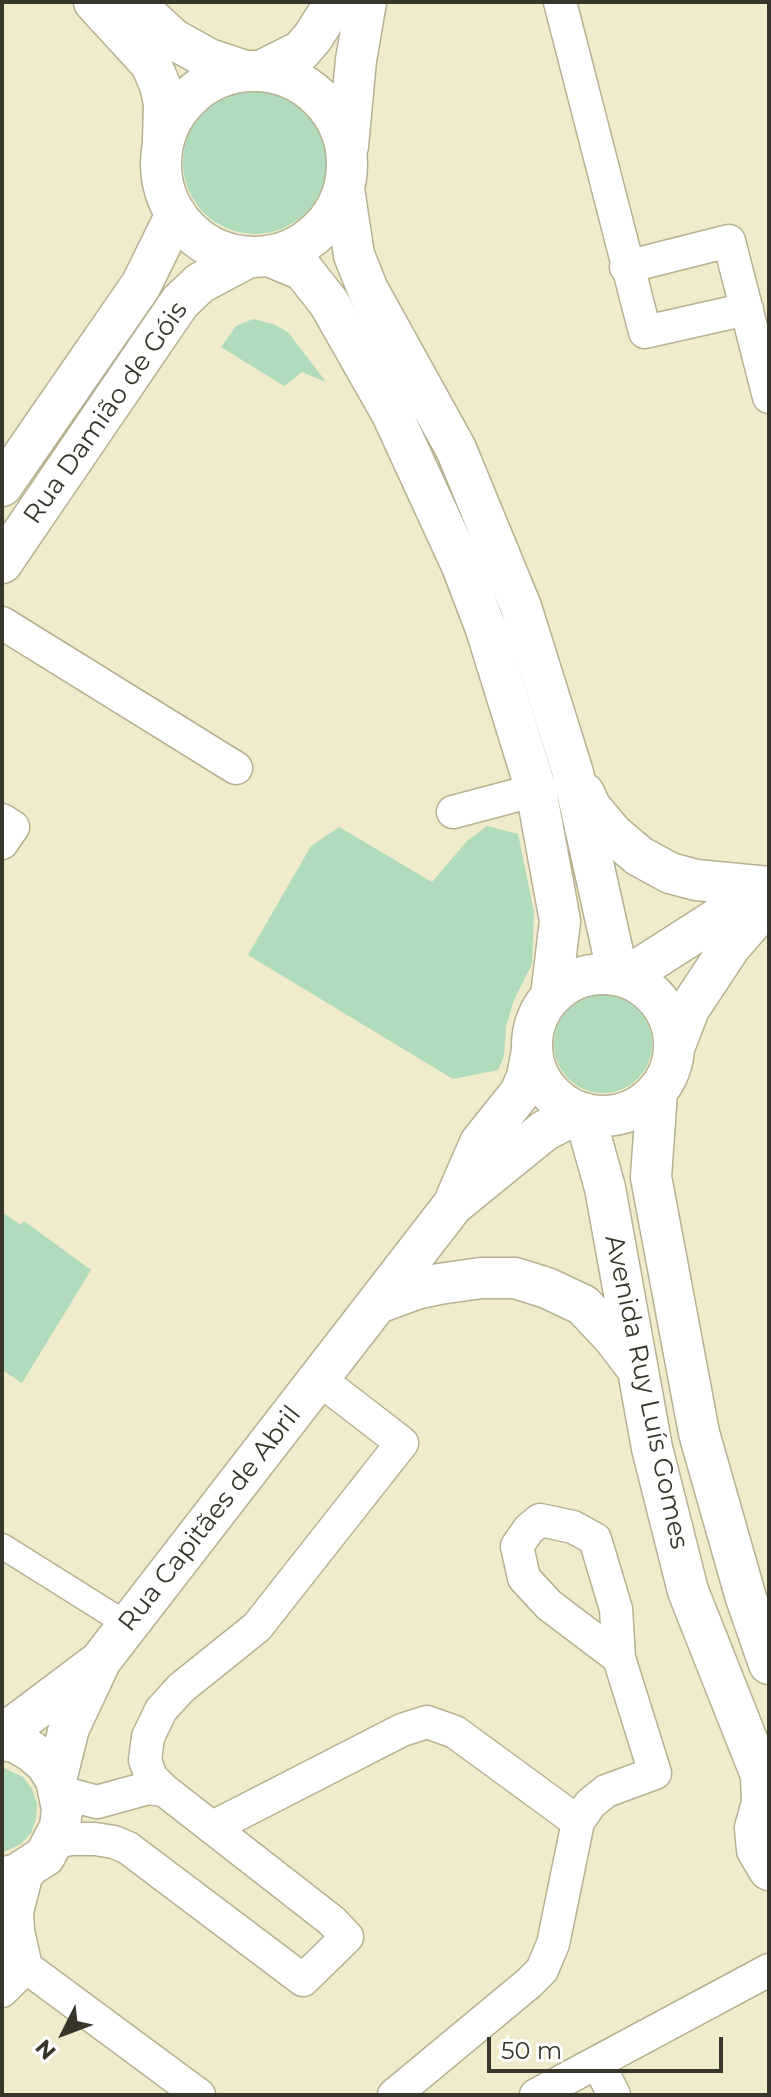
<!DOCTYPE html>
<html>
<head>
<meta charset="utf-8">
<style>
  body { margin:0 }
  #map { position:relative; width:771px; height:2097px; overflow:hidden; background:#f0ebca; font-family:Montserrat,sans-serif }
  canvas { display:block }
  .frame { position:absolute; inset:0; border:4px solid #38362a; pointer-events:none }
  .north { position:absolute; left:24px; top:1993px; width:80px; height:80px; -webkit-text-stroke:6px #fff; paint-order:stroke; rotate:228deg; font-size:22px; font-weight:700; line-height:32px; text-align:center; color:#38362a }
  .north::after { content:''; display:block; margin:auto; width:28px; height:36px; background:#38362a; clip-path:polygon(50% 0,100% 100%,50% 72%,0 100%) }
  .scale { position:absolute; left:487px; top:2037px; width:236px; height:36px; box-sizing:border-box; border:4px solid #38362a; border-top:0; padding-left:10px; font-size:24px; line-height:28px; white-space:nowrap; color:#38362a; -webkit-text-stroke:6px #fff; paint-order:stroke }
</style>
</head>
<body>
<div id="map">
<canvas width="771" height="2097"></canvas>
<div class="frame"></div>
<div class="north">N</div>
<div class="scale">50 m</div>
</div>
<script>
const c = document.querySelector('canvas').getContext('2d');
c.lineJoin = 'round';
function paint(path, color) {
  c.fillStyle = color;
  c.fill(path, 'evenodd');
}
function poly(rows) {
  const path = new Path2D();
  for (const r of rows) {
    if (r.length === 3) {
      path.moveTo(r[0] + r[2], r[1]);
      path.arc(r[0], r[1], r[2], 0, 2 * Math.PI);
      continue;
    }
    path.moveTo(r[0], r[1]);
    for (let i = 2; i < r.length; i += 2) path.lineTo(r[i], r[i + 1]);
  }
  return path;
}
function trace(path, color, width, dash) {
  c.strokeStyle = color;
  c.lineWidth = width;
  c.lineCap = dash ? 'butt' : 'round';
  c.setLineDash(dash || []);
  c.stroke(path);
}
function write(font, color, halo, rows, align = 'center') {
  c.font = font + ' Montserrat,sans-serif';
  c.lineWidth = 6;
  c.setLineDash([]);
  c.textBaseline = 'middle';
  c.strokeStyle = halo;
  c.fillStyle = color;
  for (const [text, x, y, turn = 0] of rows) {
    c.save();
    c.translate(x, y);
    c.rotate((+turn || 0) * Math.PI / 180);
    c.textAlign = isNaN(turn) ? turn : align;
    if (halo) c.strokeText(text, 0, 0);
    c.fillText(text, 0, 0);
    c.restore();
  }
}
paint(poly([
  [255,162,72],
  [253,319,273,324,288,332,326,382,302,372,284,386,221,347,236,326],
  [487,826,518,834,534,912,532,964,514,1000,506,1026,504,1056,498,1070,453,1079,248,955,311,846,339,827,432,882,467,841],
  [603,1044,49],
  [2,1212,21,1225,24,1221,91,1270,22,1383,2,1370],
  [2,1767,23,1777,32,1789,37,1804,36,1819,31,1833,21,1844,2,1853]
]), '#b0dbbc');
const pedestrian = poly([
  [2,1546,128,1625]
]);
const minor = poly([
  [560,2,645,332,747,309],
  [626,267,729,241,769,397],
  [2,623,236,768],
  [453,812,536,790],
  [2,820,13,827,2,843],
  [164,1790,151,1777,145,1760,148,1737,161,1710,181,1688,257,1627,402,1443,319,1379],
  [578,1822,590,1804,606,1791,655,1773,619,1658,549,1605,524,1578,517,1546,529,1529,540,1520,573,1527,595,1539,616,1609,619,1658],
  [213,1827,402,1730,427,1722,455,1732,578,1822,553,1944,542,1970,529,1983,394,2095],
  [53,1843,71,1839,95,1839,114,1842,128,1848,303,1980,347,1937,332,1921,164,1790,148,1788,97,1802,60,1792],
  [2,1954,26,1967,199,2095],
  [26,1967,18,1931,17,1912,26,1877,34,1865],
  [2,1991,26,1967],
  [598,2063,614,2095],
  [536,2095,769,1970]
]);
const tertiary = poly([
  [94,2,151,64,160,85,164,103,163,142],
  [133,2,173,39,209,59,245,71],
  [261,71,301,51,313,37,335,2],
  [254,164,93],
  [348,146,356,60,366,2],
  [344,189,354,255,368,290,456,449,521,607,573,773,618,975],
  [269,256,303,270,329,303,391,412,462,566,486,629,536,790,560,921,551,996],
  [2,486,141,285,176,214],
  [2,563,180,302,200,283,249,257],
  [584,793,591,808,613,834,639,856,670,873,696,880,769,887],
  [603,1045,71],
  [626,977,726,913,765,891],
  [674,1048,689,1009,730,947,769,902],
  [657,1092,651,1177,699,1433,746,1598,769,1664],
  [584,1113,605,1188,652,1448,688,1591,761,1775,762,1803],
  [456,1198,480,1143,520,1093,527,1077,532,1050],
  [378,1303,416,1289,439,1284,481,1278,515,1278,547,1288,583,1305,613,1337,636,1367],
  [2,1735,95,1665],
  [2,1740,15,1742,31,1751,46,1764,56,1780,62,1809,60,1827,45,1856,17,1874,2,1878],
  [56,1780,69,1728,101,1660,453,1205,544,1131,580,1112],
  [769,1792,762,1803,755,1828,757,1850,769,1870]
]);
trace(pedestrian, '#b6b192', 27);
trace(minor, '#b6b192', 35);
trace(tertiary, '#b6b192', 43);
trace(pedestrian, '#fff', 24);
trace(minor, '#fff', 32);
trace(tertiary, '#fff', 40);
write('26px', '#38362a', '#fff', [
  ["Rua Damião de Góis",106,413,-55],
  ["Avenida Ruy Luís Gomes",646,1392,78],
  ["Rua Capitães de Abril",210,1519,-52]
]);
</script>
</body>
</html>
